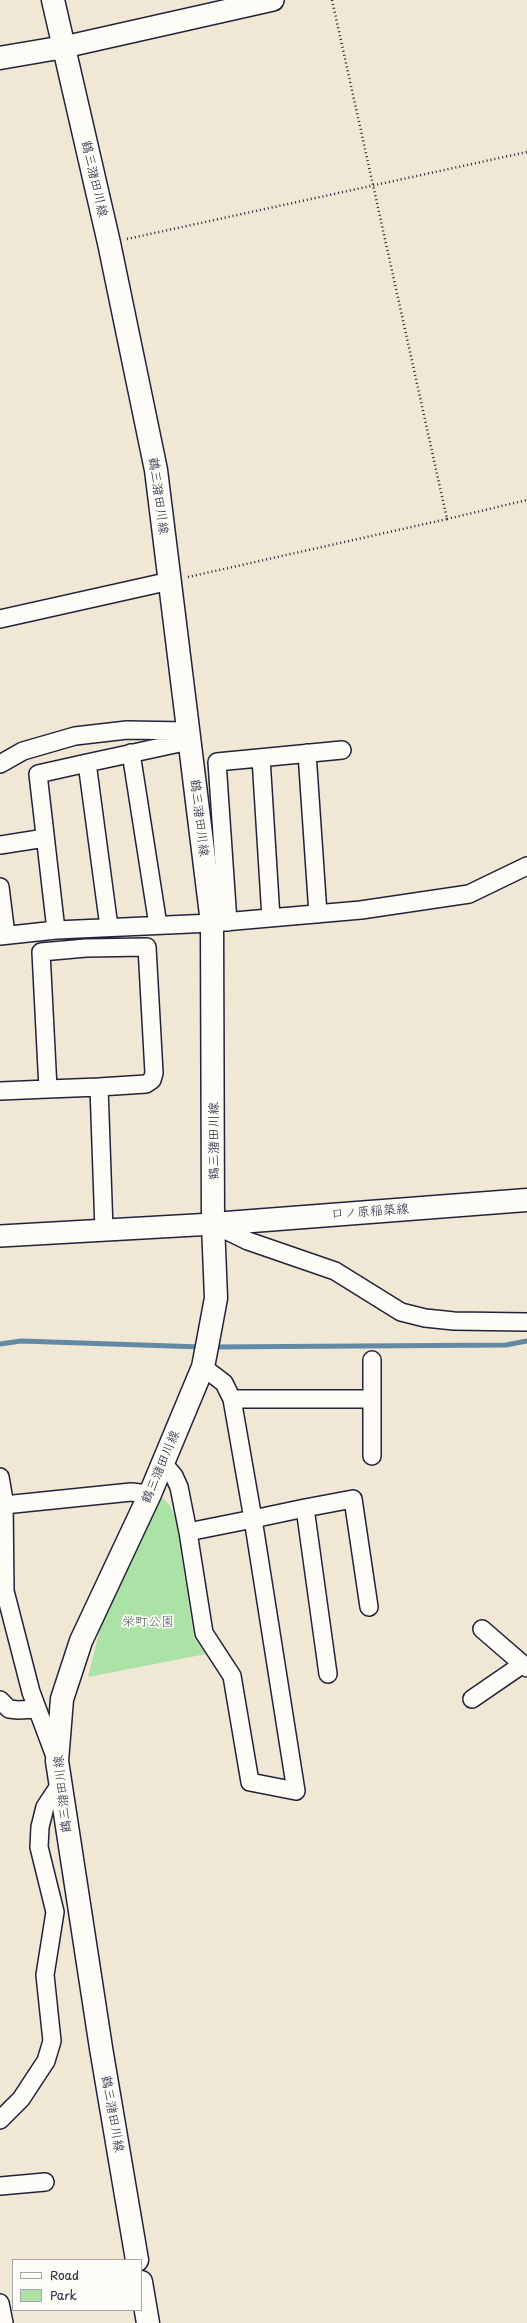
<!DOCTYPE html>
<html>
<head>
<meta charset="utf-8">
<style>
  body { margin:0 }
  #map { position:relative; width:527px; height:2323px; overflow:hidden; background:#f0e7d5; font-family:"Playpen Sans",sans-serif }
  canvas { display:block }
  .legend { position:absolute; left:12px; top:2259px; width:130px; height:52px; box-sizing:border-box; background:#fdfcf7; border:1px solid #a5a5ac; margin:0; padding:5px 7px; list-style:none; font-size:12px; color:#22223b }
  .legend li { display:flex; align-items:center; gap:8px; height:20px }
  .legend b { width:20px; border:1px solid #a5a5ac }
</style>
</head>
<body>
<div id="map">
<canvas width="527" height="2323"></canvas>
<ul class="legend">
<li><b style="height:5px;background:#fdfcf7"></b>Road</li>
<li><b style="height:11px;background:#abe3a7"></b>Park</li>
</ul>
</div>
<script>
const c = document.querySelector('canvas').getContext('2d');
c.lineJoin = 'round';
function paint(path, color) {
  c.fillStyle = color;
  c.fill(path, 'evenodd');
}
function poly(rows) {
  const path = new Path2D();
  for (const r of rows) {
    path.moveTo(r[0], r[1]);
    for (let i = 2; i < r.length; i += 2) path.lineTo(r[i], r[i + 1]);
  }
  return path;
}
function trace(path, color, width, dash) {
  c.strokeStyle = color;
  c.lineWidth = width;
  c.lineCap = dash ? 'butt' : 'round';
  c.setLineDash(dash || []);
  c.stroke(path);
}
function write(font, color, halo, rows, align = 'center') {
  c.font = font + ' "Playpen Sans","Klee One",sans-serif';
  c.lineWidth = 3.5;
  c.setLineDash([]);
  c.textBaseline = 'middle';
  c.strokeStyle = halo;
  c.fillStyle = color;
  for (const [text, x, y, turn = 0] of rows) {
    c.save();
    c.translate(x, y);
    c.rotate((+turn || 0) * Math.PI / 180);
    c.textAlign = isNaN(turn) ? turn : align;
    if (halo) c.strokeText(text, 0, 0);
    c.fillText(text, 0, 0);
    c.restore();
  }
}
paint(poly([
  [157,1496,165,1500,171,1507,176,1519,194,1638,206,1654,88,1677,103,1617]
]), '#abe3a7');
trace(poly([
  [0,1344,21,1341,202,1347],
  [212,1347,506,1345,527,1341]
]), '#628aa6', 5);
const minor = poly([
  [0,619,170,581],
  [131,753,158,925],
  [307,753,318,914],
  [261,758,271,918],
  [87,763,189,741],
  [0,764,23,751,75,736,127,730,188,731],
  [0,845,45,838],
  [0,887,6,935],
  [228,922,217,762,342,750],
  [56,930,38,774,87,763,109,927],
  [0,936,56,930,212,923,361,910,469,894,527,866],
  [99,1087,48,1089,41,952,86,948,147,947,154,1073,152,1080,146,1084,99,1087,104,1230],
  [0,1091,48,1089],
  [213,1224,248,1241,335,1271,401,1312,425,1318,454,1321,527,1322],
  [372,1360,372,1399],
  [203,1367,224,1383,232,1399,253,1519,296,1791,250,1782,232,1676,204,1633,188,1532,253,1519,305,1508,328,1674],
  [232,1399,372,1399,372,1456],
  [163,1463,174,1476,179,1487,188,1532],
  [0,1477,4,1500,5,1591,31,1692,56,1759],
  [4,1505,131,1492,150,1494],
  [305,1508,353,1499,369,1607],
  [482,1629,527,1668],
  [472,1699,523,1664],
  [0,1700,9,1709,18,1710,37,1709],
  [0,2120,21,2099,46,2061,52,2041,45,1975,55,1912,39,1847,40,1827,45,1807,59,1786],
  [0,2186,45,2182],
  [0,2303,4,2323]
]);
const tertiary = poly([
  [64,47,273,0],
  [0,1236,213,1224]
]);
const secondary = poly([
  [53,0,109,243,156,470,212,923,213,1224,216,1298,208,1341,203,1367,150,1494,81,1641,62,1699,57,1761,101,2048,137,2260],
  [0,58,64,47],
  [213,1224,527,1200],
  [141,2282,148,2323]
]);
trace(minor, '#22223b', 20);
trace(tertiary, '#22223b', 24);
trace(secondary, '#22223b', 25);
trace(poly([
  [127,239,527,152],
  [447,519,527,500],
  [188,577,447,519,332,0]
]), '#22223b', 2.5, [1, 3]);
trace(minor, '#fdfcf7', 17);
trace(tertiary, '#fdfcf7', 21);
trace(secondary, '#fdfcf7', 22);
write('13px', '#22223b', '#fdfcf7', [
  ["鶴三潴田川線",94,179,77],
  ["鶴三潴田川線",158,496,82],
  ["鶴三潴田川線",199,818,83],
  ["鶴三潴田川線",214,1141,-90],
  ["口ノ原稲築線",370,1212,-4],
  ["鶴三潴田川線",161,1467,-67],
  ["鶴三潴田川線",63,1794,-96],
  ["鶴三潴田川線",112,2114,80]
]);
write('13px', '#4b5c5b', '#fdfcf7', [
  ["栄町公園",148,1622]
]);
</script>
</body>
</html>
